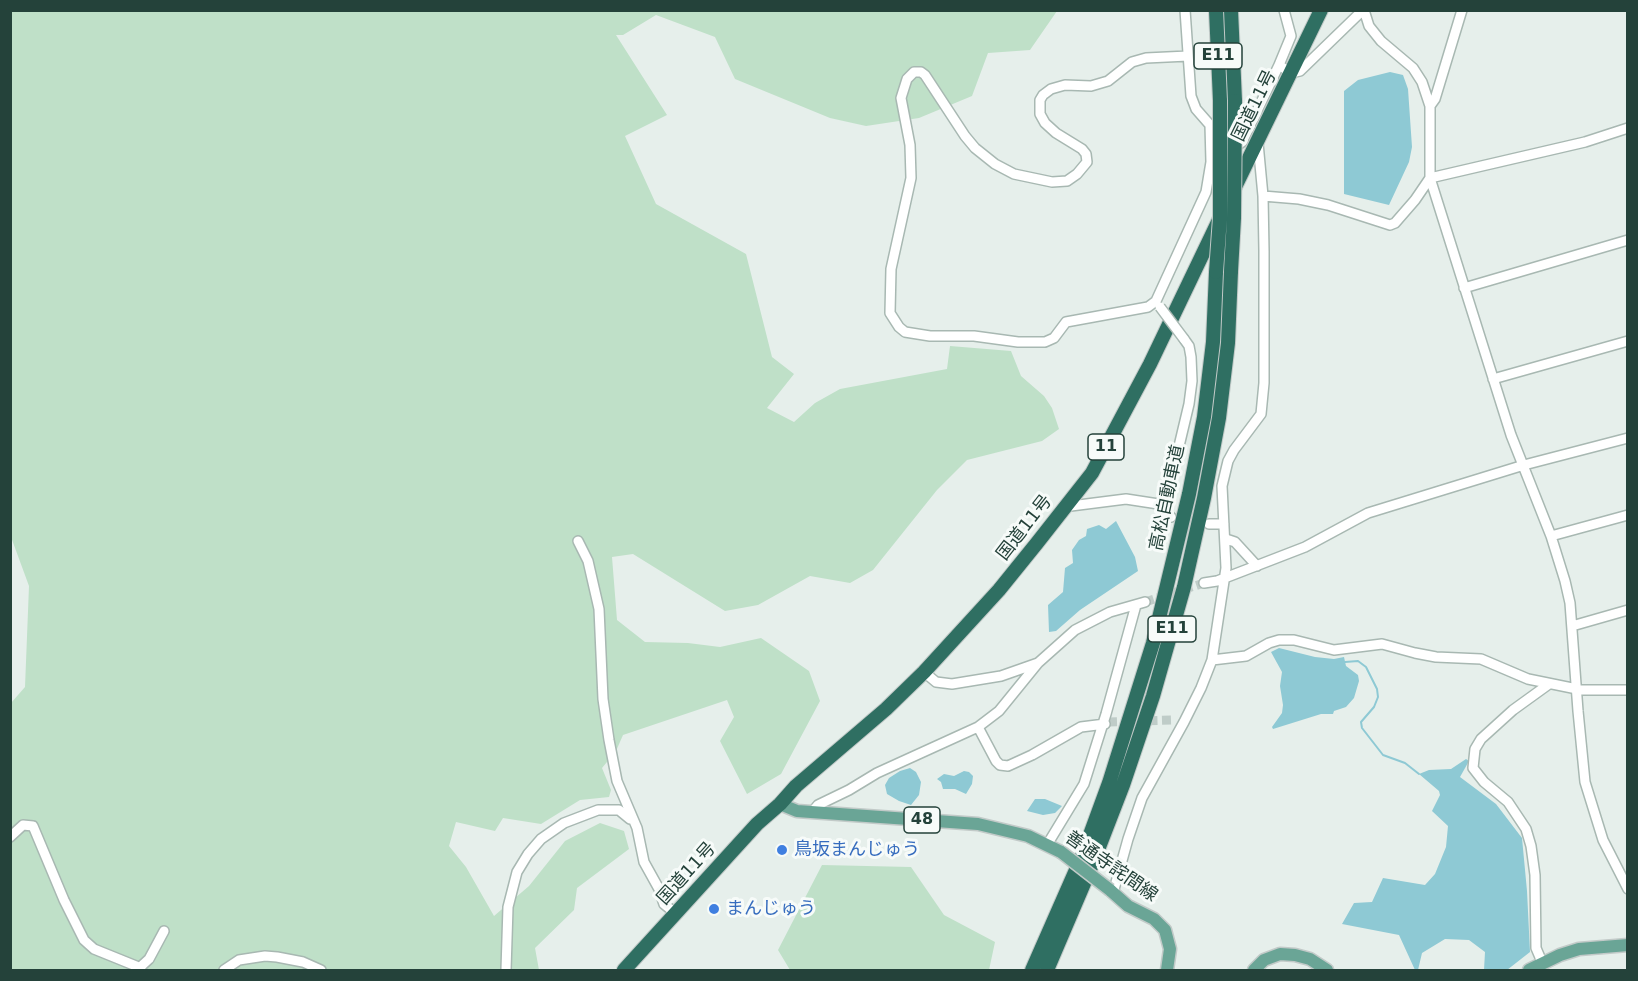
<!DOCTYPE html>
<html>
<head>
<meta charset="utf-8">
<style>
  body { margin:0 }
  #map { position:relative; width:1638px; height:981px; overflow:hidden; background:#e6efeb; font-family:"DejaVu Sans",sans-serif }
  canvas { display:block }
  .frame { position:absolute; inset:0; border:12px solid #24423a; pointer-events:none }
</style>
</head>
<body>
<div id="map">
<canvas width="1638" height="981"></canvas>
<div class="frame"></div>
</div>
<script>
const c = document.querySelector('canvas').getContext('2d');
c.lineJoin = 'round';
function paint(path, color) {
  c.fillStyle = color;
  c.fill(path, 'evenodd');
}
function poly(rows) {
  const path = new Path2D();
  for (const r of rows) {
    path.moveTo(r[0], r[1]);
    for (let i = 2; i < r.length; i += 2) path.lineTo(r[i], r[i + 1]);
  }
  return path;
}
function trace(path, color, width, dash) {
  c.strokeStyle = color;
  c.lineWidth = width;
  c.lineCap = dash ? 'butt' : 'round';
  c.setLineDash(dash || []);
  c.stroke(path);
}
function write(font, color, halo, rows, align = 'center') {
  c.font = font + ' "DejaVu Sans","Noto Sans JP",sans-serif';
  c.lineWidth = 6;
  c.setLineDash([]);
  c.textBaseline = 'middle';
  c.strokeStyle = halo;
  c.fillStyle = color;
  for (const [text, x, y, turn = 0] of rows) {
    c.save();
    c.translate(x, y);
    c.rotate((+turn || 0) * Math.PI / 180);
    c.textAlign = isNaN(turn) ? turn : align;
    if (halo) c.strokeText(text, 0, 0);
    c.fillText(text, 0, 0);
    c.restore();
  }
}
paint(poly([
  [11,11,1057,11,1030,50,988,53,972,96,919,118,866,126,830,118,735,79,715,37,656,15,623,35,616,35,667,115,625,136,656,204,746,254,772,357,794,374,767,408,794,422,815,403,840,389,947,369,950,346,1011,351,1021,376,1044,396,1052,408,1059,429,1042,441,967,460,937,490,873,570,850,583,810,576,758,605,725,611,633,554,612,557,617,620,645,642,688,643,720,647,761,638,809,671,820,701,781,774,747,794,720,741,734,717,727,700,623,735,616,751,602,768,611,790,609,797,580,800,541,824,503,818,495,831,456,822,449,846,466,867,494,916,529,886,565,841,600,823,624,831,629,849,577,888,574,910,535,948,539,970,11,970,11,703,25,687,29,586,11,537],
  [822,865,911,867,944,915,995,942,989,970,790,970,778,950]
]), '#bfe0c8');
paint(poly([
  [1390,72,1403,75,1408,89,1412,147,1409,162,1389,205,1344,194,1344,91,1358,80],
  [1116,521,1135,557,1138,571,1080,610,1056,631,1049,632,1048,605,1063,592,1065,568,1073,563,1072,550,1079,540,1086,536,1087,529,1099,525,1106,529],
  [1279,648,1315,657,1334,659,1344,657,1346,666,1358,675,1359,681,1354,698,1346,707,1334,711,1333,714,1321,714,1273,729,1272,727,1282,713,1283,705,1280,686,1282,672,1271,652],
  [1466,759,1469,761,1460,777,1496,804,1522,838,1527,891,1530,952,1507,970,1484,970,1485,952,1469,940,1445,939,1422,953,1418,970,1415,970,1399,935,1342,924,1354,903,1372,902,1383,878,1425,885,1435,874,1446,847,1448,826,1432,811,1440,795,1439,791,1419,774,1429,770,1451,769],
  [910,768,916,772,921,782,919,795,911,805,899,801,887,794,885,785,889,778,900,771],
  [964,771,969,772,973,776,972,784,966,794,955,789,943,789,941,782,937,779,944,774,954,776],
  [1035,799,1045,799,1062,806,1055,813,1043,815,1027,811]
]), '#8ec9d4');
trace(poly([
  [1345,662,1358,661,1366,667,1377,689,1378,697,1374,707,1361,722,1362,728,1383,755,1405,763,1419,774]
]), '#8ec9d4', 2);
trace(poly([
  [1145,602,1204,583],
  [1108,722,1173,720]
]), '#bfccc8', 9, [9, 4.5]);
const minor = poly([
  [1185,10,1191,96,1196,109,1210,125,1211,162,1206,192,1156,301,1148,307,1066,322,1054,338,1045,342,1018,342,974,336,930,336,905,332,899,327,890,313,891,269,911,178,910,145,901,98,907,79,914,72,921,72,925,75,965,136,975,148,995,164,1014,174,1052,182,1067,181,1077,174,1087,162,1086,154,1082,149,1056,133,1045,123,1040,114,1040,100,1043,95,1051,89,1065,85,1091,86,1108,81,1132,62,1146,58,1188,56],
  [1284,10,1291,36,1279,65,1291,73,1300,71,1363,10],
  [1364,10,1369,26,1381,41,1413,68,1422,82,1430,106,1430,178,1511,435,1551,536,1565,581,1570,603,1578,711,1585,782,1603,840,1628,889],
  [1430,106,1435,99,1462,10],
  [1233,149,1242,142,1279,65],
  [1263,196,1299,199,1328,205,1390,225,1395,223,1415,200,1430,178,1585,142,1628,128],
  [1464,288,1628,240],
  [1493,379,1628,341],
  [1063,507,1126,499,1165,505],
  [1171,517,1165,516,1165,505,1189,404,1192,381,1191,357,1189,346,1184,339],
  [1209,524,1224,524],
  [1551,536,1628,515],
  [1226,539,1235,542,1257,566],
  [578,541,588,561,599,609,603,699,609,740,617,781,637,828,644,862,659,889,664,904,675,913],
  [1204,583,1217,581,1305,547,1368,513,1524,465,1628,438],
  [1572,626,1628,610],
  [1212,660,1246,656,1269,643,1279,640,1294,640,1334,650,1382,644,1415,653,1436,657,1481,659,1528,679,1577,689],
  [924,672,936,682,952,684,1001,676,1038,663],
  [1577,690,1628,690],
  [978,727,996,761,1000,765,1008,766,1032,755,1081,727,1105,724],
  [813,811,818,805,849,790,877,773,978,727,999,711,1038,663,1075,630,1110,612,1145,602],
  [10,837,23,825,33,826,64,900,84,940,94,949,141,968],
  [1047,845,1084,784,1106,714,1136,605],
  [1113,893,1128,839,1142,798,1184,722,1201,688,1212,660,1226,568,1222,486,1228,461,1234,450,1261,414,1264,383,1264,251,1263,196,1258,143],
  [1542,962,1536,948,1535,875,1531,846,1526,829,1508,802,1484,782,1473,768,1475,749,1481,739,1513,710,1549,684],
  [137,970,149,959,164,931],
  [224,970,239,960,265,956,277,957,303,962,321,970],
  [506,970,508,907,517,872,528,854,541,839,564,823,598,810,619,810,630,819]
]);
const major = poly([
  [780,804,797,811,978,824,1028,836,1061,852],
  [1110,890,1128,906,1154,919,1165,930,1170,949,1167,970],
  [1254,970,1264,960,1280,954,1295,955,1310,959,1327,970],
  [1529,970,1560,955,1579,949,1628,945]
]);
const highway = poly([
  [1216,10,1220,101],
  [1231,10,1235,101],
  [1234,189,1321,10],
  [624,970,757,824,780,804,796,786,886,709,924,672,999,590,1037,543,1092,473,1150,364,1219,220],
  [1032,970,1083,854,1109,783,1153,643,1189,494,1204,417,1213,342,1216,272],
  [1047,970,1094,860,1123,785,1153,696,1184,587,1204,498,1219,418,1228,343,1231,271]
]);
trace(minor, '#a8b8b2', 12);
trace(major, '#c2cac8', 15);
trace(highway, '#c2cac8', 16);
trace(minor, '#fff', 9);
trace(major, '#6aa596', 12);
trace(highway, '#2f6f62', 14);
const minorBridge = poly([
  [1160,307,1184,339]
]);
const majorBridge = poly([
  [1061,852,1110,890]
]);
const highwayBridge = poly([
  [1231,271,1234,218,1235,101],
  [1216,272,1220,218,1220,101]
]);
trace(minorBridge, '#a8b8b2', 12, []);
trace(majorBridge, '#c2cac8', 15, []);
trace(highwayBridge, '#c2cac8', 16, []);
trace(minorBridge, '#fff', 9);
trace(majorBridge, '#6aa596', 12);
trace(highwayBridge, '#2f6f62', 14);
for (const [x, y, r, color] of [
  [782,850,6,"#3f7fe0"],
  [714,909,6,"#3f7fe0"]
]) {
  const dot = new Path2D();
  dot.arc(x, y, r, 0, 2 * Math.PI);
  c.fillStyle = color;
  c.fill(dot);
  trace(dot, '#f7fbf9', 2);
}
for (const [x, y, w] of [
  [1218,56,48],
  [1106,447,36],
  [1172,629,48],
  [922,820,36]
]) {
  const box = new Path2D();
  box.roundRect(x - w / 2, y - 13, w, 26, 4.5);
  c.fillStyle = '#f7fbf9';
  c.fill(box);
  trace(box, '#24423a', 1.5);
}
write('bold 16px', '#24423a', null, [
  ["E11",1218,56],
  ["11",1106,447],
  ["E11",1172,629],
  ["48",922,820]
]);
write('18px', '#24423a', '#f7fbf9', [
  ["国道11号",1255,106,-64],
  ["高松自動車道",1168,498,-78],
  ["国道11号",1025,528,-52],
  ["善通寺詫間線",1111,867,35],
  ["国道11号",687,874,-48]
]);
write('18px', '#366cbe', '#f7fbf9', [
  ["鳥坂まんじゅう",794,850],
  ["まんじゅう",726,909]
], 'left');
</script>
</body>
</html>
